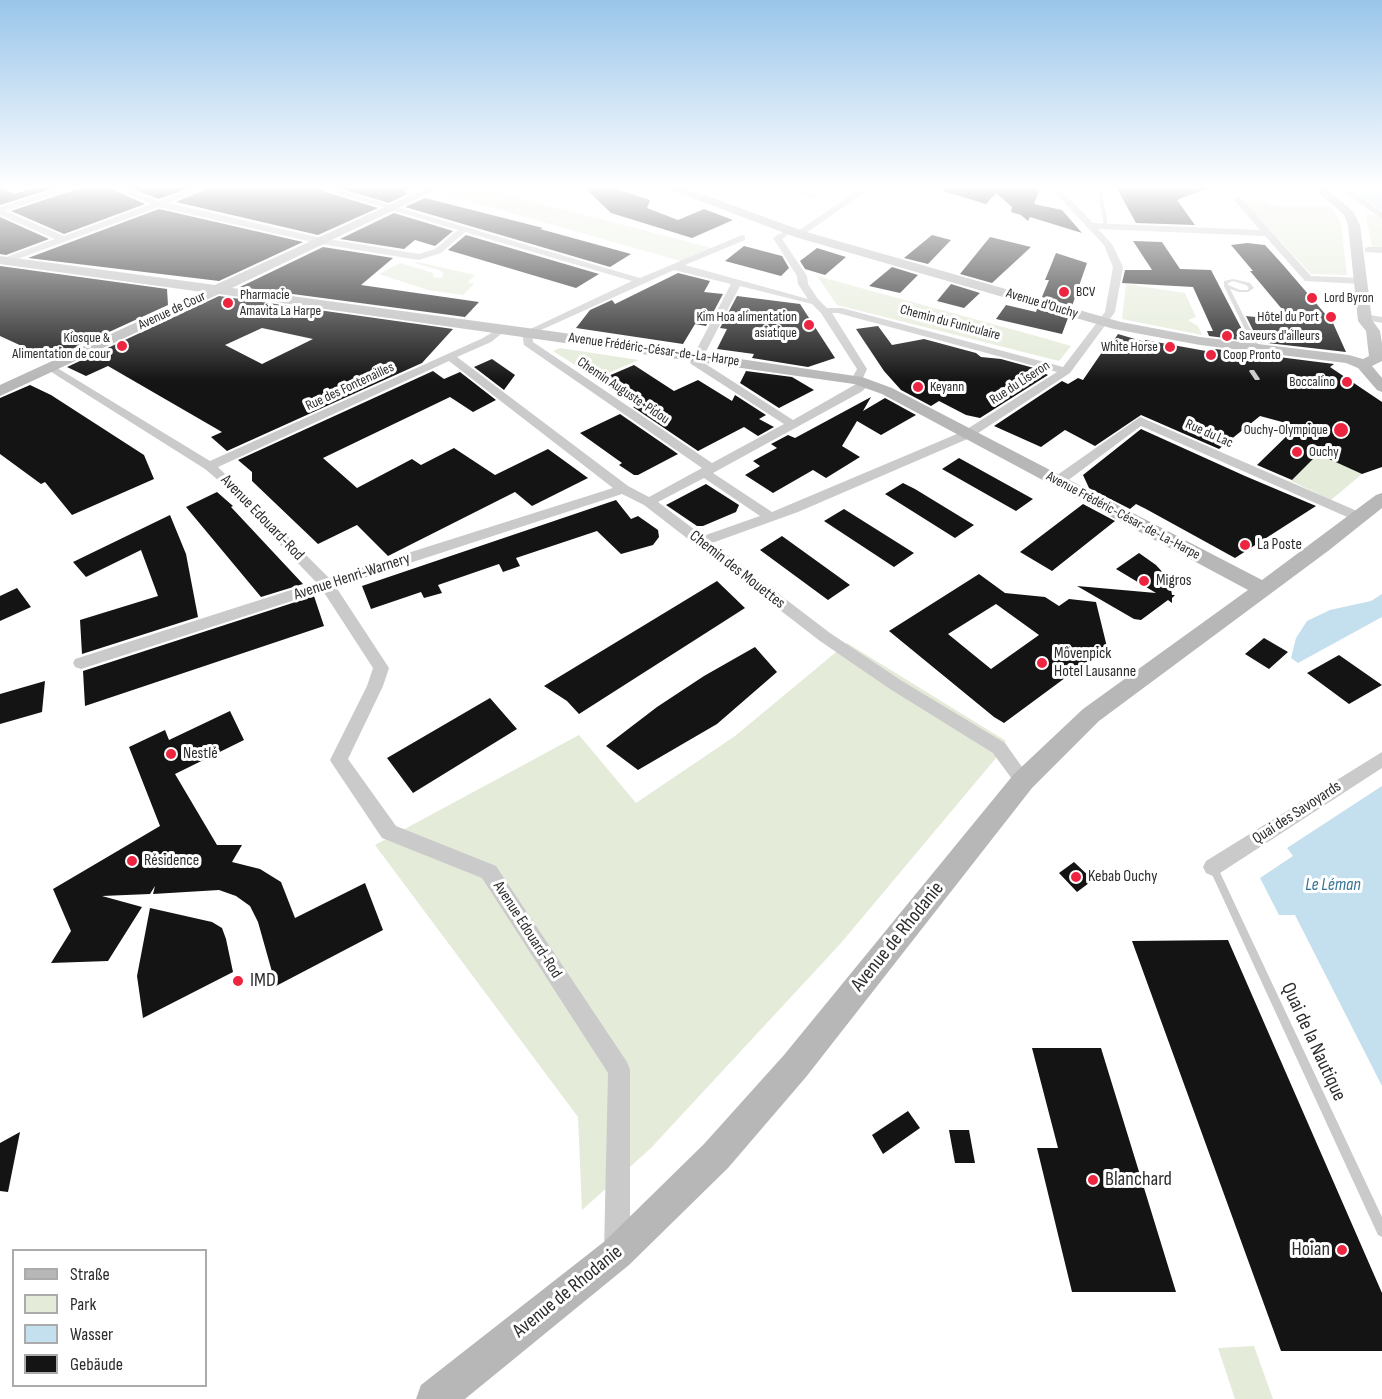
<!DOCTYPE html>
<html>
<head>
<meta charset="utf-8">
<style>
  body { margin:0 }
  #map { position:relative; width:1382px; height:1399px; overflow:hidden; background:#fff; font-family:"Sofia Sans Condensed",sans-serif }
  canvas { display:block }
  .legend { position:absolute; left:12px; top:1249px; width:195px; height:138px; box-sizing:border-box; background:#fff; border:2px solid #ababab; margin:0; padding:8px 10px; list-style:none; font-size:18px; color:#2d2d2d }
  .legend li { display:flex; align-items:center; gap:12px; height:30px }
  .legend b { width:30px; border:2px solid #ababab }
</style>
</head>
<body>
<div id="map">
<canvas width="1382" height="1399"></canvas>
<ul class="legend">
<li><b style="height:8px;background:#b7b7b7"></b>Straße</li>
<li><b style="height:16px;background:#e4ebd9"></b>Park</li>
<li><b style="height:16px;background:#c4dfed"></b>Wasser</li>
<li><b style="height:16px;background:#141414"></b>Gebäude</li>
</ul>
</div>
<script>
const c = document.querySelector('canvas').getContext('2d');
c.lineJoin = 'round';
function paint(path, color) {
  c.fillStyle = color;
  c.fill(path, 'evenodd');
}
function poly(rows) {
  const path = new Path2D();
  for (const r of rows) {
    path.moveTo(r[0], r[1]);
    for (let i = 2; i < r.length; i += 2) path.lineTo(r[i], r[i + 1]);
  }
  return path;
}
function trace(path, color, width, dash) {
  c.strokeStyle = color;
  c.lineWidth = width;
  c.lineCap = dash ? 'butt' : 'round';
  c.setLineDash(dash || []);
  c.stroke(path);
}
function write(font, color, halo, rows, align = 'center') {
  c.font = font + ' "Sofia Sans Condensed",sans-serif';
  c.lineWidth = 6;
  c.setLineDash([]);
  c.textBaseline = 'middle';
  c.strokeStyle = halo;
  c.fillStyle = color;
  for (const [text, x, y, turn = 0] of rows) {
    c.save();
    c.translate(x, y);
    c.rotate((+turn || 0) * Math.PI / 180);
    c.textAlign = isNaN(turn) ? turn : align;
    if (halo) c.strokeText(text, 0, 0);
    c.fillText(text, 0, 0);
    c.restore();
  }
}
paint(poly([
  [462,185,470,185,712,248,681,261,440,193],
  [1243,201,1266,202,1270,205,1331,206,1341,224,1347,275,1311,274],
  [1366,214,1375,215,1382,219,1382,247,1372,248],
  [418,262,475,275,468,282,474,284,463,295,428,290,379,274,400,263,433,273,433,277,441,278,443,276,443,273,439,270,414,263],
  [817,276,1040,337,1071,346,1059,361,837,305],
  [1126,284,1185,293,1196,317,1188,320,1198,326,1202,335,1122,319],
  [560,348,639,360,596,378,553,351],
  [1320,452,1334,461,1362,474,1331,500,1291,481],
  [847,643,1006,741,996,758,841,943,651,1148,582,1210,578,1117,375,845,579,735,636,803,735,736],
  [1254,1346,1273,1399,1235,1399,1218,1348]
]), '#e4ebd9');
paint(poly([
  [1346,185,1382,185,1382,211],
  [1382,594,1382,617,1298,663,1291,658,1296,638,1307,621,1330,610,1371,601],
  [1382,786,1382,1086,1295,915,1279,915,1260,878,1293,856,1287,848]
]), '#c4dfed');
paint(poly([
  [43,185,64,185,0,205,0,187,14,194],
  [84,185,103,185,145,204,64,234,11,211,83,187],
  [121,185,198,185,159,199],
  [216,185,308,185,309,187,378,208,318,235,176,202],
  [328,185,420,185,404,192,409,193,389,203],
  [582,185,604,185,650,200,647,208,678,220,704,209,733,220,692,238,611,213],
  [944,185,1041,185,1034,204,1062,210,1082,233,1030,217,1028,221,1021,215,1011,212,1012,207,996,193,986,204,943,191],
  [1115,185,1212,185,1212,186,1177,200,1195,225,1136,223],
  [425,198,543,228,540,229,631,254,610,267,405,207],
  [159,209,303,242,219,281,28,258],
  [394,213,453,231,435,246,415,240,404,249,340,239],
  [0,217,49,239,6,255,0,254],
  [466,235,599,274,576,288,448,250],
  [932,235,951,240,928,264,904,258],
  [990,237,1031,247,992,283,960,274],
  [1133,241,1162,242,1180,269,1211,270,1248,341,1209,336,1207,331,1213,331,1193,287,1122,283,1125,270,1152,270],
  [1247,243,1265,245,1284,266,1333,323,1346,352,1259,342,1246,316,1292,321,1250,271,1253,271,1231,245],
  [744,246,782,256,789,268,781,276,725,261],
  [323,247,393,258,361,285,479,302,465,317,240,287],
  [817,248,846,257,825,275,805,269,800,261],
  [1056,253,1087,263,1072,306,1042,297,1049,280,1045,280],
  [0,266,167,289,168,305,50,359,0,336],
  [892,267,918,275,900,293,869,286],
  [678,273,710,281,704,292,723,294,706,326,695,324,683,344,576,328,590,310,612,300,615,304],
  [951,284,980,293,964,308,937,301],
  [219,296,453,329,422,363,227,451,211,437,222,432,108,366,86,376,67,367],
  [262,328,313,339,262,364,225,345],
  [737,296,800,304,835,358,808,367,752,358,754,354,717,349,727,329,720,328],
  [1006,305,1036,312,1037,309,1068,318,1062,334,996,319],
  [878,326,892,345,924,339,976,353,981,357,1001,359,1034,368,1048,375,980,418,966,415,939,401,931,406,901,390,884,371,856,329],
  [1118,334,1145,342,1145,340,1217,353,1215,349,1334,364,1330,367,1382,402,1382,467,1362,474,1318,454,1292,480,1257,465,1297,426,1260,416,1219,449,1141,415,1095,446,1065,430,1041,447,994,426,1062,381,1068,384,1078,378,1083,380,1111,339,1114,340],
  [492,359,515,375,504,390,474,367],
  [634,365,674,391,698,380,732,401,735,395,766,415,759,419,774,427,758,436,744,427,698,451,633,407,637,406,599,380],
  [433,371,444,379,460,372,496,400,473,412,450,397,323,458,357,488,412,459,421,465,454,448,495,475,548,449,588,478,532,506,515,492,388,556,357,525,318,544,252,481,252,472,238,460],
  [746,371,792,377,814,390,779,408,740,383],
  [30,385,51,395,144,455,154,479,72,515,45,482,41,484,0,454,0,398],
  [871,397,863,411,885,398,916,415,881,435,857,421,842,446,860,457,826,478,813,470,773,493,745,475,760,466,753,461,777,448,771,444,788,435,795,438],
  [620,414,678,454,638,475,634,475,619,465,622,463,580,433],
  [1141,429,1245,476,1316,506,1235,558,1146,509,1136,504,1130,509,1089,488,1083,475],
  [959,458,1033,499,1016,511,942,469],
  [903,483,915,489,974,525,955,538,885,494],
  [706,484,739,505,736,512,703,526,697,526,666,505],
  [217,492,233,506,231,507,303,584,261,597,186,507],
  [616,500,631,519,638,516,658,530,659,537,653,545,621,554,597,531,516,558,520,566,503,572,499,564,438,585,442,593,424,598,421,592,371,609,362,586],
  [1083,504,1115,521,1052,571,1020,552],
  [844,509,914,553,894,567,824,521],
  [170,515,186,554,198,617,82,654,80,620,158,596,141,550,86,577,73,562],
  [782,536,850,585,828,600,760,550],
  [1139,553,1156,565,1167,577,1170,583,1172,595,1175,595,1172,598,1172,603,1168,600,1141,620,1134,619,1077,586,1156,593,1116,569],
  [979,574,1005,593,1045,597,1059,606,1069,599,1096,602,1107,647,1004,723,994,717,889,631],
  [996,604,1039,635,991,669,948,634],
  [717,581,745,608,579,714,567,701,544,686],
  [17,588,31,607,0,621,0,596],
  [314,596,324,626,85,706,83,671],
  [1264,638,1288,652,1269,669,1245,654],
  [755,647,777,672,717,724,638,770,606,746,657,707,704,676],
  [1339,655,1382,685,1349,704,1307,673],
  [45,681,42,712,0,724,0,694],
  [490,698,517,729,413,793,387,758],
  [230,711,244,740,175,774,217,845,242,845,232,862,260,869,281,882,295,918,365,883,383,930,276,986,258,922,250,906,236,896,219,890,153,894,155,886,150,894,102,896,142,907,108,961,51,963,71,931,53,889,160,826,129,747,165,730,169,740],
  [1074,862,1093,880,1077,892,1059,873],
  [150,908,212,922,222,928,226,939,233,972,143,1018,137,976],
  [1228,940,1382,1293,1382,1351,1281,1351,1132,941],
  [1032,1048,1101,1048,1176,1292,1072,1292,1037,1148,1058,1148],
  [908,1111,920,1128,883,1154,872,1135],
  [949,1130,969,1130,975,1163,955,1163],
  [20,1132,8,1192,0,1191,0,1143]
]), '#141414');
paint(poly([
  [710,185,715,185,693,195,690,194,710,185],
  [1097,185,1101,185,1108,227,1106,228,1104,227,1097,185],
  [789,187,791,187,818,196,815,197,789,189,789,187],
  [1233,279,1250,283,1254,288,1248,292,1239,292,1230,289,1260,348,1259,349,1254,348,1224,286,1224,281,1233,279],
  [1233,281,1246,285,1249,288,1247,290,1240,290,1228,285,1228,283,1233,281],
  [1250,370,1254,370,1260,379,1259,380,1255,380,1249,371,1250,370],
  [1213,863,1216,864,1382,1217,1382,1237,1378,1235,1210,870,1208,867,1210,864,1213,863]
]), '#cacaca');
paint(poly([
  [71,185,82,185,5,211,64,236,151,204,105,185,115,185,159,201,204,185,214,185,168,203,321,238,419,254,435,249,458,230,310,185,321,185,640,278,742,235,745,236,745,240,685,265,808,299,798,284,797,276,773,238,789,228,793,231,782,239,807,276,808,284,818,299,827,308,842,308,1063,367,1105,312,1113,267,1104,245,1048,185,1056,185,1093,223,1260,230,1233,199,1240,197,1311,276,1361,278,1366,281,1361,284,1305,281,1265,236,1098,229,1112,244,1123,267,1115,312,1070,373,972,437,798,512,712,543,830,633,902,681,1005,743,1032,781,1029,786,1023,789,1017,786,993,753,890,689,820,641,644,505,622,494,336,587,389,668,383,686,348,759,396,826,496,866,627,1062,630,1070,630,1252,626,1261,617,1265,608,1261,604,1252,608,1073,482,878,382,838,333,765,330,760,367,686,373,668,323,591,81,669,75,667,73,663,75,659,316,582,218,480,205,469,45,368,46,366,54,366,210,461,483,338,501,327,506,330,491,342,457,357,628,486,649,497,702,468,524,345,522,333,632,281,465,232,441,253,419,260,321,244,159,207,7,263,1,263,1,259,55,239,0,215,0,207,71,185],
  [674,270,731,284,690,362,691,364,784,424,712,463,533,342,532,334,674,270],
  [740,286,812,304,821,313,857,369,851,380,858,383,793,420,701,361,740,286],
  [832,313,838,313,1057,372,964,431,772,512,713,473,861,392,869,385,869,381,862,380,867,369,832,313],
  [449,361,613,488,329,578,218,467,449,361],
  [704,478,760,516,703,536,658,502,704,478],
  [866,185,875,185,802,236,796,236,796,232,866,185],
  [1335,185,1344,185,1382,212,1382,219,1335,185],
  [1368,247,1382,247,1382,253,1365,252,1365,248,1368,247],
  [1365,314,1382,317,1382,323,1361,319,1360,317,1365,314],
  [1140,417,1364,514,1366,517,1359,521,1354,520,1141,426,1063,484,1053,484,1052,481,1053,478,1140,417],
  [1382,752,1382,768,1220,873,1213,876,1206,873,1203,867,1206,861,1382,752]
]), '#cacaca');
paint(poly([
  [433,185,446,185,232,288,557,332,862,377,892,388,1262,580,1376,495,1382,493,1382,508,1328,551,1099,721,1032,788,806,1077,728,1168,629,1265,465,1399,416,1399,421,1385,605,1241,704,1144,784,1055,1014,774,1083,709,1248,590,882,394,854,384,219,294,0,396,0,385,202,292,0,264,0,256,215,285,433,185],
  [663,185,677,185,803,231,1121,322,1200,337,1349,355,1363,359,1369,356,1366,331,1358,321,1348,225,1344,215,1310,185,1321,185,1353,211,1360,225,1372,320,1380,331,1382,343,1382,361,1372,366,1382,378,1382,392,1377,390,1358,368,1346,363,1200,345,1114,329,795,237,664,187,663,185]
]), '#b7b7b7');
const sky = c.createLinearGradient(0, 0, 0, 381);
sky.addColorStop(0, '#99c5ea');
sky.addColorStop(0.49, '#fff');
sky.addColorStop(1, '#ffffff00');
c.fillStyle = sky;
c.fillRect(0, 0, 1382, 381);
for (const [x, y, r, color] of [
  [1064,292,6,"#ee2540"],
  [1312,298,6,"#ee2540"],
  [228,303,6,"#ee2540"],
  [1331,317,6,"#ee2540"],
  [809,325,6,"#ee2540"],
  [1227,336,6,"#ee2540"],
  [122,346,6,"#ee2540"],
  [1170,347,6,"#ee2540"],
  [1211,355,6,"#ee2540"],
  [1347,382,6,"#ee2540"],
  [918,387,6,"#ee2540"],
  [1341,430,8,"#ee2540"],
  [1297,452,6,"#ee2540"],
  [1245,545,6,"#ee2540"],
  [1144,581,6,"#ee2540"],
  [1042,663,6,"#ee2540"],
  [171,754,6,"#ee2540"],
  [132,861,6,"#ee2540"],
  [1076,877,6,"#ee2540"],
  [238,981,6,"#ee2540"],
  [1093,1180,6,"#ee2540"],
  [1342,1250,6,"#ee2540"]
]) {
  const dot = new Path2D();
  dot.arc(x, y, r, 0, 2 * Math.PI);
  c.fillStyle = color;
  c.fill(dot);
  trace(dot, '#fff', 2);
}
write('14px', '#2d2d2d', '#fff', [
  ["BCV",1076,292],
  ["Pharmacie",240,295],
  ["Amavita La Harpe",240,311],
  ["Lord Byron",1324,298],
  ["Kim Hoa alimentation",797,317,"right"],
  ["asiatique",797,333,"right"],
  ["Hôtel du Port",1319,317,"right"],
  ["Saveurs d'ailleurs",1239,336],
  ["Kiosque &",110,338,"right"],
  ["Alimentation de cour",110,354,"right"],
  ["White Horse",1158,347,"right"],
  ["Coop Pronto",1223,355],
  ["Boccalino",1335,382,"right"],
  ["Keyann",930,387],
  ["Ouchy-Olympique",1328,430,"right"],
  ["Ouchy",1309,452]
], 'left');
write('14px', '#2d2d2d', '#fff', [
  ["Avenue d'Ouchy",1042,304,17],
  ["Avenue de Cour",172,311,-25],
  ["Chemin du Funiculaire",950,323,15],
  ["Avenue Frédéric-César-de-La-Harpe",654,350,8],
  ["Rue du Liseron",1020,383,-33],
  ["Rue des Fontenailles",350,387,-25],
  ["Chemin Auguste-Pidou",623,391,34],
  ["Rue du Lac",1209,434,24],
  ["Avenue Frédéric-César-de-La-Harpe",1123,516,28]
]);
write('16px', '#2d2d2d', '#fff', [
  ["Avenue Edouard-Rod",262,518,46],
  ["Chemin des Mouettes",737,570,38],
  ["Avenue Henri-Warnery",352,577,-18],
  ["Quai des Savoyards",1297,813,-33],
  ["Avenue Edouard-Rod",527,930,57]
]);
write('16px', '#2d2d2d', '#fff', [
  ["La Poste",1257,545],
  ["Migros",1156,581],
  ["Mövenpick",1054,654],
  ["Hotel Lausanne",1054,672],
  ["Nestlé",183,754],
  ["Résidence",144,861],
  ["Kebab Ouchy",1088,877]
], 'left');
write('italic 18px', '#377592', '#fff', [
  ["Le Léman",1333,885]
]);
write('20px', '#2d2d2d', '#fff', [
  ["Avenue de Rhodanie",898,937,-51],
  ["Quai de la Nautique",1313,1042,65],
  ["Avenue de Rhodanie",568,1292,-39]
]);
write('20px', '#2d2d2d', '#fff', [
  ["IMD",250,981],
  ["Blanchard",1105,1180],
  ["Hoian",1330,1250,"right"]
], 'left');
</script>
</body>
</html>
